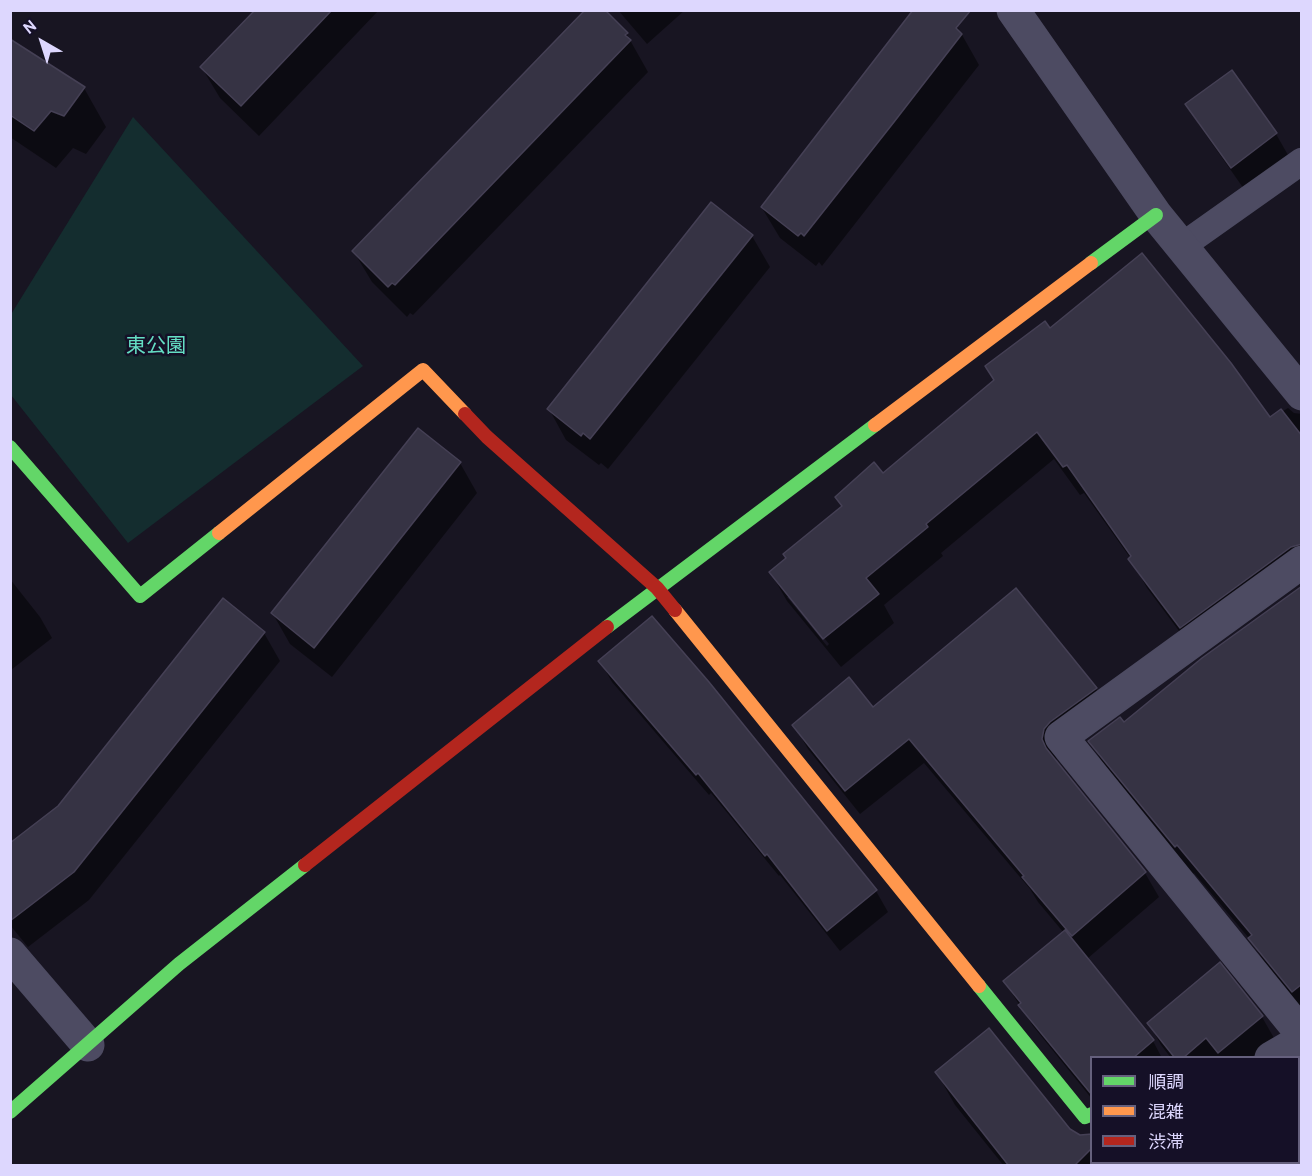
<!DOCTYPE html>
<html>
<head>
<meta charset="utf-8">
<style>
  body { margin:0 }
  #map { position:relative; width:1312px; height:1176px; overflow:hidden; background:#181522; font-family:Overpass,"Noto Sans JP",sans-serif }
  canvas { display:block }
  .frame { position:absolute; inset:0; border:12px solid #ddd7fe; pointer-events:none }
  .legend { position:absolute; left:1090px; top:1056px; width:210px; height:108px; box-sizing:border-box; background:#151027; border:2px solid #65607d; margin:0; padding:8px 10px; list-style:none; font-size:18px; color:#ddd7fe }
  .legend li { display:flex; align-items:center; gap:12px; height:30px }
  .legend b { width:30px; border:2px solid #65607d }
  .north { position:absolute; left:12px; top:12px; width:60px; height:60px; -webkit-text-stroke:4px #151027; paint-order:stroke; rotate:321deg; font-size:16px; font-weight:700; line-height:24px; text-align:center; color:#ddd7fe }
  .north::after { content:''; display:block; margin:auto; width:21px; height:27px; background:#ddd7fe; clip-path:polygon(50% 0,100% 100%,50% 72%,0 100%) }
</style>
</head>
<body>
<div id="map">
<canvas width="1312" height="1176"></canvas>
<div class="frame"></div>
<ul class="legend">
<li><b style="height:8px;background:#63d668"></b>順調</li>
<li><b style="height:8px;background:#ff974d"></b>混雑</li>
<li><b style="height:8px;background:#b3261e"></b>渋滞</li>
</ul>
<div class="north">N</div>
</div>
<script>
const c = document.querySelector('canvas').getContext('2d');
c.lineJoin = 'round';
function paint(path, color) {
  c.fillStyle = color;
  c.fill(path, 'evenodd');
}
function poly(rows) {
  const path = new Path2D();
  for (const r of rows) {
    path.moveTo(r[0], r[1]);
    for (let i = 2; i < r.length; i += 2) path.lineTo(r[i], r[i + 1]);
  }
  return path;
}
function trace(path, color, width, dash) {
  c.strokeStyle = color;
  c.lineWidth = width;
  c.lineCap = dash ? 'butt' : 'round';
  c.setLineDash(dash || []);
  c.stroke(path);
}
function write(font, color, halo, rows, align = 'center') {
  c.font = font + ' Overpass,"Noto Sans JP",sans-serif';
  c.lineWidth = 5;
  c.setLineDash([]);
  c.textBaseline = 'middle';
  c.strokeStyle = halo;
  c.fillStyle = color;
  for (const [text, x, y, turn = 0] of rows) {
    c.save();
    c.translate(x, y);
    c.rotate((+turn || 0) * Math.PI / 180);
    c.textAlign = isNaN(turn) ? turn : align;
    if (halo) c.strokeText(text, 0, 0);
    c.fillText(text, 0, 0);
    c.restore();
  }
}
paint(poly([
  [133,117,363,366,128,543,11,395,10,316]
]), '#142d2f');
paint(poly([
  [257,10,379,10,259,136,220,98,202,68],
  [618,10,685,10,647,44],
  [957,26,979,65,822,266,819,262,816,266,780,238,762,208],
  [626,33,648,72,413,315,410,313,407,317,372,282,354,252],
  [10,41,84,88,106,127,86,154,73,148,56,168,10,137],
  [1232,72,1276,134,1288,155,1244,189,1199,125,1187,104],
  [711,204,752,236,770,267,608,469,601,463,599,465,566,440,549,409],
  [1049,330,1270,419,1288,408,1294,413,1302,414,1302,579,1197,655,1147,588,1131,559,1084,493,1080,495,1054,459,941,553,943,556,884,605,894,623,841,667,787,601,771,573,843,508,837,497,883,475,995,381],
  [787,597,791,597,829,644,827,646],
  [460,463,477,493,332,677,290,644,273,614],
  [10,579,40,617,52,638,11,670],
  [1302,587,1302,1010,1267,967,1253,943,1194,873,1192,875,1106,769,1090,741,1124,724],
  [264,633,280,661,89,900,28,947,10,925,10,845,59,807],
  [600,661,876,891,888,912,840,951,780,875,779,876,711,793,709,795,612,682],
  [1096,689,1109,713,1057,754,1056,763,1145,873,1159,897,1087,959,1153,1041,1162,1058,1092,1058,1092,1099,1033,1026,1004,981,1064,933,1038,902,1030,889,924,763,860,814,808,749,794,725,873,709],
  [1262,1017,1274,1038,1251,1058,1171,1058,1161,1045,1149,1023],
  [1302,1064,1302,1149,1298,1145,1298,1065],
  [937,1073,1069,1130,1092,1145,1092,1162,1102,1162,1104,1166,1004,1166,955,1105]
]), '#0007');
const building = poly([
  [255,10,332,10,241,106,200,67,255,10],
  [585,10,605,10,628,33,625,35,631,40,395,285,392,283,388,287,352,251,585,10],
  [913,10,971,10,956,28,962,34,894,122,804,236,801,233,798,236,761,207,913,10],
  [10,39,85,87,64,116,51,111,34,131,10,115,10,39],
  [1232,70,1277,133,1231,168,1185,104,1232,70],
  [711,202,753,235,590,439,583,433,581,436,547,409,711,202],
  [1142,253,1231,363,1270,417,1281,409,1302,436,1302,544,1291,547,1180,628,1128,559,1131,556,1067,465,1063,467,1037,432,926,524,928,527,866,578,879,594,823,639,769,572,786,558,783,554,842,506,835,497,874,462,883,473,994,380,985,366,1045,321,1050,328,1142,253],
  [418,428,461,462,314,648,271,613,418,428],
  [1302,586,1302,984,1292,992,1248,938,1252,935,1177,845,1175,847,1088,741,1120,717,1124,722,1202,658,1302,586],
  [1016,588,1097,688,1050,722,1044,729,1042,739,1046,748,1146,872,1072,936,1022,877,1024,876,909,739,845,791,792,725,849,677,873,707,1016,588],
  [223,598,265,632,74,872,10,921,10,843,58,806,223,598],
  [652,616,709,682,877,890,827,931,767,854,765,856,698,773,696,775,598,661,652,616],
  [1065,930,1154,1040,1133,1058,1092,1058,1092,1095,1018,1005,1021,1003,1003,981,1065,930],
  [1220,962,1263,1016,1218,1053,1206,1038,1183,1058,1175,1058,1147,1023,1220,962],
  [989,1028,1070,1129,1080,1135,1092,1134,1092,1148,1074,1166,1009,1166,935,1072,989,1028]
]);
paint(building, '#363344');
trace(building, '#454055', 1.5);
trace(poly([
  [1182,246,1302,161]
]), '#4d4b62', 27);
trace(poly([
  [1013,10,1156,215,1302,394],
  [1302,562,1061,737,1302,1034],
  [10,954,88,1045],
  [1271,1058,1302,1040],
  [1284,1162,1286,1166]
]), '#4d4b62', 33);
trace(poly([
  [1091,263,1156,215],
  [10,447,140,596,219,533],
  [607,627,875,425],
  [979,986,1085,1117,1092,1114],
  [10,1112,179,964,305,865]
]), '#63d668', 14);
trace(poly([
  [875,425,1091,263],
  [219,533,423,370,465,414],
  [675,610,979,986]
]), '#ff974d', 14);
trace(poly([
  [465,414,487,437,657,588,675,610],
  [305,865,607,627]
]), '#b3261e', 14);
write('20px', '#64dec4', '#151027', [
  ["東公園",156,348]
]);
</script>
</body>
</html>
